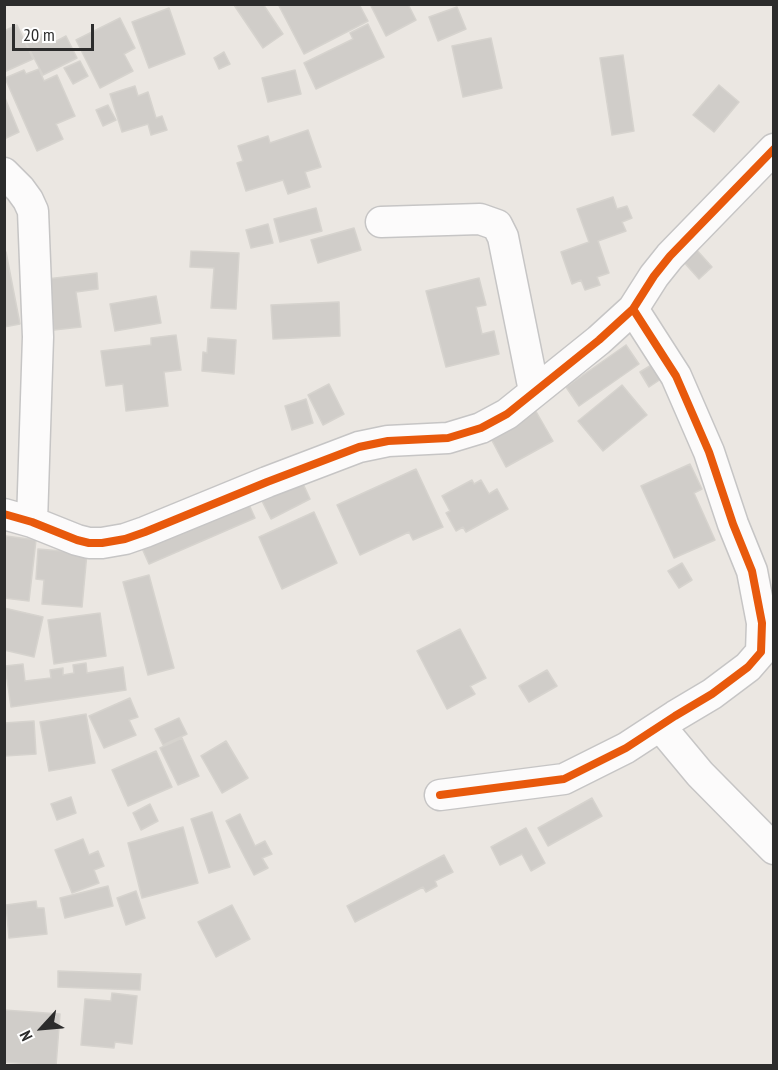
<!DOCTYPE html>
<html>
<head>
<meta charset="utf-8">
<style>
  body { margin:0 }
  #map { position:relative; width:778px; height:1070px; overflow:hidden; background:#ebe7e2; font-family:"PT Sans Narrow",sans-serif }
  canvas { display:block }
  .frame { position:absolute; inset:0; border:6px solid #2c2c2c; pointer-events:none }
  .north { position:absolute; left:12px; top:998px; width:60px; height:60px; -webkit-text-stroke:4px #fff; paint-order:stroke; rotate:244deg; font-size:16px; font-weight:700; line-height:24px; text-align:center; color:#2c2c2c }
  .north::after { content:''; display:block; margin:auto; width:21px; height:27px; background:#2c2c2c; clip-path:polygon(50% 0,100% 100%,50% 72%,0 100%) }
  .scale { position:absolute; left:12px; top:24px; width:82px; height:27px; box-sizing:border-box; border:3px solid #2c2c2c; border-top:0; padding-left:8px; font-size:18px; line-height:21px; white-space:nowrap; color:#2c2c2c; -webkit-text-stroke:4px #fff; paint-order:stroke }
</style>
</head>
<body>
<div id="map">
<canvas width="778" height="1070"></canvas>
<div class="frame"></div>
<div class="north">N</div>
<div class="scale">20 m</div>
</div>
<script>
const c = document.querySelector('canvas').getContext('2d');
c.lineJoin = 'round';
function paint(path, color) {
  c.fillStyle = color;
  c.fill(path, 'evenodd');
}
function poly(rows) {
  const path = new Path2D();
  for (const r of rows) {
    path.moveTo(r[0], r[1]);
    for (let i = 2; i < r.length; i += 2) path.lineTo(r[i], r[i + 1]);
  }
  return path;
}
function trace(path, color, width, dash) {
  c.strokeStyle = color;
  c.lineWidth = width;
  c.lineCap = dash ? 'butt' : 'round';
  c.setLineDash(dash || []);
  c.stroke(path);
}
const building = poly([
  [235,4,263,4,283,34,263,48,234,5,235,4],
  [278,4,359,4,368,21,304,54,278,4],
  [370,4,408,4,416,20,386,36,370,4],
  [457,7,466,29,438,41,429,17,457,7],
  [169,8,185,54,149,68,132,22,169,8],
  [120,18,135,48,124,54,133,71,100,88,76,40,120,18],
  [368,24,384,57,316,89,304,63,353,39,350,33,368,24],
  [17,25,33,59,4,72,4,31,17,25],
  [45,33,51,44,66,36,77,58,43,75,26,43,45,33],
  [491,38,502,88,463,97,452,46,491,38],
  [224,52,230,64,219,69,214,58,224,52],
  [623,55,634,131,612,135,600,58,623,55],
  [80,61,88,76,73,84,64,68,80,61],
  [39,69,44,81,57,75,75,116,56,124,63,139,37,151,5,78,24,70,26,74,39,69],
  [295,70,301,94,268,102,262,78,295,70],
  [719,85,739,102,714,132,693,115,719,85],
  [135,86,138,96,148,92,156,118,162,116,167,130,151,135,148,124,122,132,110,94,135,86],
  [5,98,19,132,4,139,4,98,5,98],
  [108,105,116,120,103,126,96,110,108,105],
  [308,130,321,167,305,172,310,187,288,194,283,180,246,191,237,163,243,161,238,146,268,136,270,143,308,130],
  [613,197,617,209,627,206,632,218,622,222,626,231,598,241,609,273,597,277,600,285,585,290,581,280,572,284,561,252,589,242,577,209,613,197],
  [316,208,322,231,280,242,274,219,316,208],
  [268,224,273,243,251,248,246,230,268,224],
  [354,228,361,250,318,263,311,240,354,228],
  [694,247,712,267,699,279,681,259,694,247],
  [191,251,239,253,236,309,211,308,214,268,190,267,191,251],
  [4,252,6,252,20,324,4,327,4,252],
  [97,273,98,289,76,292,81,327,54,330,47,279,97,273],
  [479,278,486,305,476,307,482,334,494,331,499,354,446,367,426,291,479,278],
  [156,296,161,323,115,331,110,304,156,296],
  [339,302,340,336,273,339,271,305,339,302],
  [176,335,181,370,164,372,168,406,126,411,123,384,106,386,101,351,151,345,151,338,176,335],
  [208,338,236,340,234,374,202,371,203,352,207,353,208,338],
  [626,345,639,364,579,406,566,387,626,345],
  [653,364,661,379,649,387,640,372,653,364],
  [329,384,344,414,323,425,308,395,329,384],
  [622,385,647,415,603,451,578,421,622,385],
  [306,399,313,423,292,430,285,406,306,399],
  [534,408,553,441,506,467,488,433,534,408],
  [690,464,702,489,694,493,715,540,674,558,641,486,690,464],
  [416,469,443,527,413,540,409,532,360,555,337,505,416,469],
  [300,477,310,499,271,519,260,497,300,477],
  [472,480,474,484,481,480,489,494,497,489,508,509,466,532,463,527,456,531,446,513,450,511,442,496,472,480],
  [247,500,255,518,149,564,141,546,247,500],
  [314,512,337,563,282,589,259,537,314,512],
  [6,536,36,540,29,601,4,598,4,553,6,536],
  [38,549,87,553,82,607,42,604,44,580,36,579,38,549],
  [682,563,692,580,679,588,668,571,682,563],
  [149,575,174,668,148,675,123,582,149,575],
  [4,608,43,617,34,657,4,650,4,608],
  [100,613,106,656,54,664,48,620,100,613],
  [460,629,486,678,470,686,475,694,447,709,417,651,460,629],
  [86,663,87,673,123,667,126,690,11,707,5,666,23,664,25,681,51,678,50,670,63,668,63,675,74,673,73,665,86,663],
  [547,670,557,686,529,702,519,686,547,670],
  [130,698,138,717,129,720,136,735,104,748,89,716,130,698],
  [86,714,95,763,49,771,40,722,86,714],
  [179,718,187,734,163,745,155,729,179,718],
  [34,721,36,754,4,756,4,723,34,721],
  [182,738,199,776,178,785,160,748,182,738],
  [226,741,248,778,222,793,201,756,226,741],
  [156,751,172,787,128,806,112,770,156,751],
  [71,797,76,813,57,820,51,804,71,797],
  [592,798,602,816,548,846,538,828,592,798],
  [150,804,158,821,141,830,133,813,150,804],
  [212,812,230,867,209,873,191,819,212,812],
  [240,814,255,846,265,841,272,854,262,858,268,868,254,875,226,821,240,814],
  [183,827,198,883,142,898,128,843,183,827],
  [526,828,545,863,531,871,522,854,500,865,491,847,526,828],
  [83,839,89,855,98,851,104,866,94,870,99,883,72,893,55,850,83,839],
  [444,855,453,872,435,881,437,886,426,892,423,887,355,922,347,906,444,855],
  [108,886,113,906,65,918,60,898,108,886],
  [136,891,145,918,126,925,117,898,136,891],
  [36,901,37,908,44,908,47,934,9,938,6,905,36,901],
  [232,905,250,939,216,957,198,922,232,905],
  [58,971,141,974,140,990,58,987,58,971],
  [112,993,137,996,132,1044,115,1042,114,1048,81,1045,85,999,111,1001,112,993],
  [4,1010,60,1014,56,1066,4,1062,4,1010]
]);
paint(building, '#d0cdc9');
trace(building, '#d6d3ce', 1.5);
const minor = poly([
  [4,173,20,189,28,200,33,211,38,337,32,522],
  [381,222,480,219,497,225,503,237,534,391],
  [4,514,32,522,77,540,89,543,102,543,125,539,145,532,267,482,359,447,388,441,448,438,481,428,507,414,599,340,633,309,654,276,670,256,774,149],
  [660,726,700,774,774,849],
  [440,795,564,779,626,748,675,716,712,694,748,667,761,652,762,623,752,571,733,524,709,452,676,376,633,309]
]);
trace(minor, '#c6c5c5', 33);
trace(minor, '#fcfbfb', 30);
trace(poly([
  [4,514,32,522,77,540,89,543,102,543,125,539,145,532,267,482,359,447,388,441,448,438,481,428,507,414,599,340,633,309,654,276,670,256,774,149],
  [440,795,564,779,626,748,675,716,712,694,748,667,761,652,762,623,752,571,733,524,709,452,676,376,633,309]
]), '#e8590c', 8);
</script>
</body>
</html>
